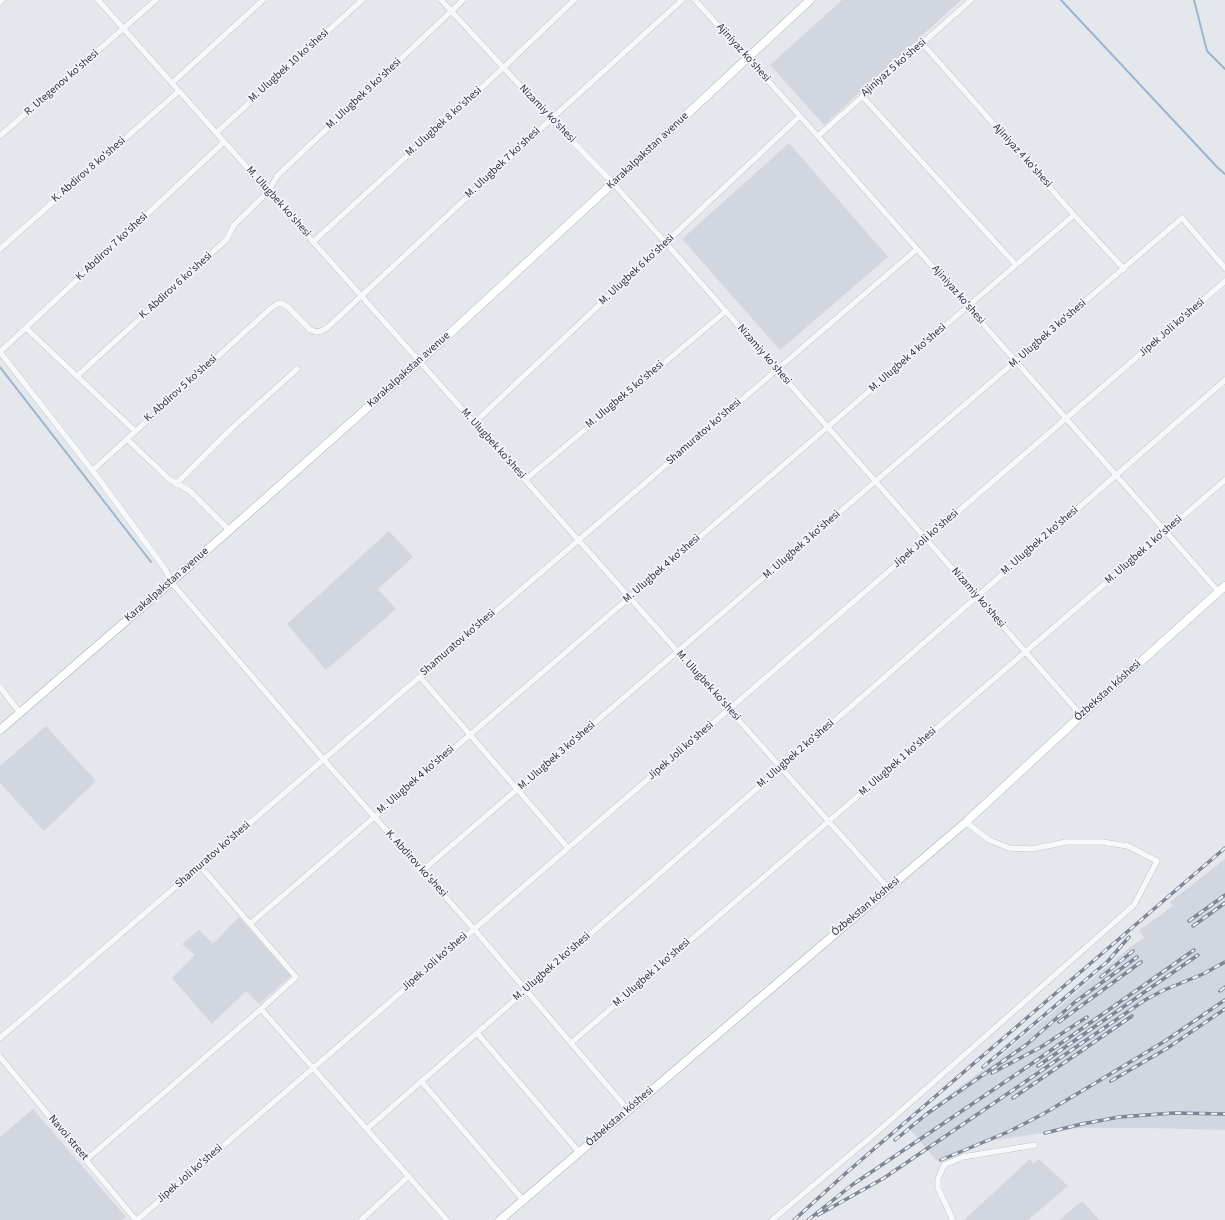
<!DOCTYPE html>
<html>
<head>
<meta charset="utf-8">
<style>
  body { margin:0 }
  canvas { display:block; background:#e4e7ec }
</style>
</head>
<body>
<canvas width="1225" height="1220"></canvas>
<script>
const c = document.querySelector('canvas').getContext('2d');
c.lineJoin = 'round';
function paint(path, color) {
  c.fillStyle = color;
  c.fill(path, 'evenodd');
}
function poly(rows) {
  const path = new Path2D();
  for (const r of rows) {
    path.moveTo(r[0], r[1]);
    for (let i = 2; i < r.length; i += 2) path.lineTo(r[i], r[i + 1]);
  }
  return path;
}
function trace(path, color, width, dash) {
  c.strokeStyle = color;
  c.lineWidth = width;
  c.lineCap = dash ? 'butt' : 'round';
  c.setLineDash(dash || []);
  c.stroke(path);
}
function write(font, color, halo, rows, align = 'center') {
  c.font = font + ' "Source Sans 3",sans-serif';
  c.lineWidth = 3.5;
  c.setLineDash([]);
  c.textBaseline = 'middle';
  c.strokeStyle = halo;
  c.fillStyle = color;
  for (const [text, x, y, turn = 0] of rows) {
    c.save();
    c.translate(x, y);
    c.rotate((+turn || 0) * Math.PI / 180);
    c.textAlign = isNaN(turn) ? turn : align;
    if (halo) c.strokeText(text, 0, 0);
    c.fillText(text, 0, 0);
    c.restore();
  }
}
paint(poly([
  [842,0,961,0,824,125,770,65],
  [789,143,888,257,780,350,682,239],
  [389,531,413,557,378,589,396,609,326,670,287,624],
  [46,726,96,781,44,831,0,783,0,766],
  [1225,859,1225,1130,1147,1128,1078,1128,988,1141,959,1154,937,1161,907,1126,995,1061,1130,947,1144,938,1139,930,1173,906,1170,902],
  [239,917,291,976,259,1004,246,991,212,1024,172,978,195,955,182,944,199,930,213,944],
  [33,1109,126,1217,122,1220,0,1220,0,1137],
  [1030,1159,1033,1164,1039,1159,1068,1186,1028,1220,964,1220],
  [1082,1201,1100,1220,1059,1220]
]), '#d2d6de');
trace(poly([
  [1061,0,1217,167,1225,174],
  [1194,0,1207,51,1225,69],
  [0,367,151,562]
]), '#9fb4cc', 2);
const street = poly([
  [98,0,888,888],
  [441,0,551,119,613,183,1081,715],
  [695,0,800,116,1218,591],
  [0,2,2,0],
  [922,43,1074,215,1124,269],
  [172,83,263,0],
  [862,96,1016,265],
  [216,133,362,0],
  [0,136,156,0],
  [818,136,971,0],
  [313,242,503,68,574,0],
  [0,249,179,91],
  [26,328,135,431],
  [0,352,99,479,165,569,171,582,324,760,474,929,628,1110],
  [0,352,224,142],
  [77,376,227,239,234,225,268,192,277,176,463,0],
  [474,423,800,116],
  [127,439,169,479,190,491,229,530],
  [92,471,271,308,277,304,281,303,288,307,309,329,316,332,321,331,327,328,551,119,682,0],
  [525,480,726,311],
  [176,484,232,428,297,369],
  [420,677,568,848],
  [0,687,20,713],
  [422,871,1182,218,1225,268],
  [250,924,1074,215],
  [261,1009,447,1220],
  [477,1033,579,1152],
  [0,1038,917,249],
  [571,1043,1225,480],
  [0,1057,136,1220],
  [421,1081,523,1200],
  [368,1128,1225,380],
  [86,1160,261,1009,296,977,200,866],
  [137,1220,1225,281],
  [361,1220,409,1176],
  [772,1220,877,1132,1134,905,1157,861,1128,846,1102,842,1066,842,1032,849,1009,848,989,840,966,822],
  [953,1220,938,1188,938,1179,944,1165,963,1157,1035,1145]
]);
const secondary = poly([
  [0,730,171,582,420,361,613,183,810,0],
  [500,1220,966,822,1087,710,1225,586]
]);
trace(street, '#a9aeb7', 6);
trace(secondary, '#a9aeb7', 9);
trace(street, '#f7f8fa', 5.5);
trace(secondary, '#fff', 8);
const rail = poly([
  [1189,921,1225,895],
  [1193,926,1225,903],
  [1101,977,1133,951],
  [1220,991,1225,987],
  [1059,1022,1141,962],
  [1038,1066,1198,955],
  [983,1067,1108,961,1129,937],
  [992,1073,1041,1047,1087,1017],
  [1111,1081,1166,1049,1225,1009],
  [1013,1098,1132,1016],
  [1045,1133,1082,1124,1119,1117,1174,1113,1225,1114],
  [895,1140,928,1113,1026,1045,1075,1002,1137,957],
  [941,1160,1010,1131,1043,1114,1097,1082,1165,1041,1225,1000],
  [818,1215,884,1178,1145,1000,1162,991,1203,974,1225,962],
  [794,1220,846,1173,1225,848],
  [808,1220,852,1185,1027,1067,1194,950]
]);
trace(rail, '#7d8696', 3.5);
trace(rail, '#f4f6f9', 2, [6]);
write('11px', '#2b3445', '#f4f6f9', [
  ["Ajiniyaz ko'shesi",743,53,48],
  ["M. Ulugbek 10 ko'shesi",289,66,-42],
  ["Ajiniyaz 5 ko'shesi",894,68,-41],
  ["R. Utegenov ko'shesi",62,83,-41],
  ["M. Ulugbek 9 ko'shesi",364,94,-43],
  ["Nizamiy ko'shesi",547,114,46],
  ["M. Ulugbek 8 ko'shesi",444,122,-42],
  ["Karakalpakstan avenue",648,151,-43],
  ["Ajiniyaz 4 ko'shesi",1022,156,48],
  ["M. Ulugbek 7 ko'shesi",503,163,-43],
  ["K. Abdirov 8 ko'shesi",89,170,-41],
  ["M. Ulugbek ko'shesi",278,202,48],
  ["K. Abdirov 7 ko'shesi",112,247,-43],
  ["M. Ulugbek 6 ko'shesi",637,270,-43],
  ["K. Abdirov 6 ko'shesi",176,286,-42],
  ["Ajiniyaz ko'shesi",958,295,49],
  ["Jipek Joli ko'shesi",1172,328,-41],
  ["M. Ulugbek 3 ko'shesi",1048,334,-41],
  ["Nizamiy ko'shesi",764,355,49],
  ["M. Ulugbek 4 ko'shesi",908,358,-41],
  ["Karakalpakstan avenue",409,370,-42],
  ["K. Abdirov 5 ko'shesi",181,389,-42],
  ["M. Ulugbek 5 ko'shesi",625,395,-40],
  ["Shamuratov ko'shesi",704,432,-41],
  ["M. Ulugbek ko'shesi",493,444,48],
  ["Jipek Joli ko'shesi",926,539,-41],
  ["M. Ulugbek 2 ko'shesi",1040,541,-41],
  ["M. Ulugbek 3 ko'shesi",802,545,-41],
  ["M. Ulugbek 1 ko'shesi",1144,550,-41],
  ["M. Ulugbek 4 ko'shesi",662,569,-41],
  ["Karakalpakstan avenue",167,585,-41],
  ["Nizamiy ko'shesi",978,598,49],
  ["Shamuratov ko'shesi",458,643,-41],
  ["M. Ulugbek ko'shesi",708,686,48],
  ["Ózbekstan kóshesi",1108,691,-42],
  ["Jipek Joli ko'shesi",681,751,-41],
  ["M. Ulugbek 2 ko'shesi",796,754,-41],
  ["M. Ulugbek 3 ko'shesi",557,756,-41],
  ["M. Ulugbek 1 ko'shesi",898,762,-41],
  ["M. Ulugbek 4 ko'shesi",416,780,-41],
  ["Shamuratov ko'shesi",213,855,-41],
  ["K. Abdirov ko'shesi",416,864,48],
  ["Ózbekstan kóshesi",866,907,-40],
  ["Jipek Joli ko'shesi",435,962,-41],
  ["M. Ulugbek 2 ko'shesi",552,967,-41],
  ["M. Ulugbek 1 ko'shesi",652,973,-41],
  ["Ózbekstan kóshesi",620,1117,-41],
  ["Navoi street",68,1138,50],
  ["Jipek Joli ko'shesi",190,1174,-41]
]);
</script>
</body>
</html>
